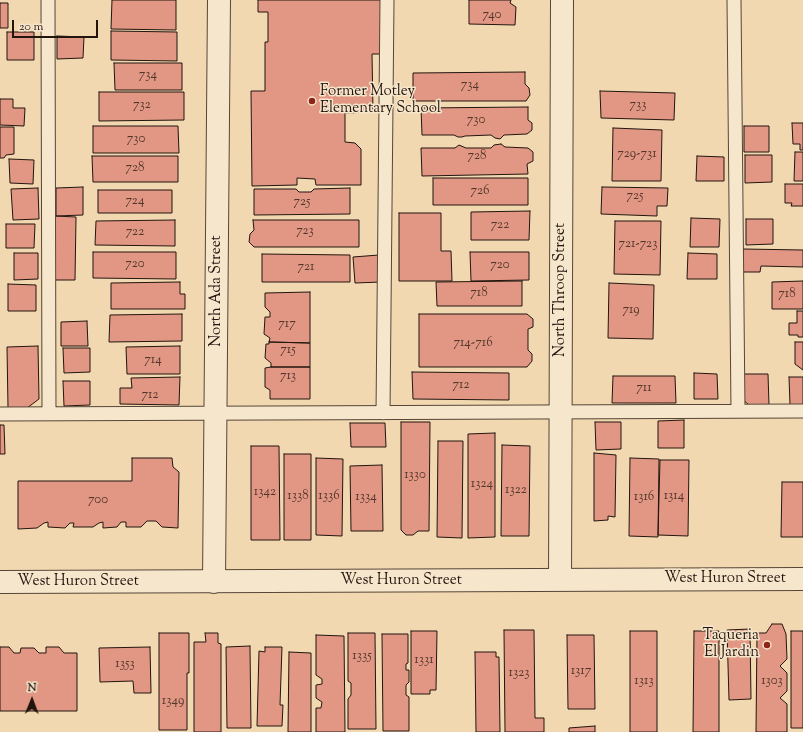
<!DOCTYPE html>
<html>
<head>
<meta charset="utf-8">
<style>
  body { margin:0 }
  #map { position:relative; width:803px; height:732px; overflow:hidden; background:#f1d8b1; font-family:"Sorts Mill Goudy",serif }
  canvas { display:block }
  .north { position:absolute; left:12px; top:680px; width:40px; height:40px; -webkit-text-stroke:3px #f6e6cc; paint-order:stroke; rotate:1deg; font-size:11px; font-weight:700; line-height:16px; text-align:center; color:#22150e }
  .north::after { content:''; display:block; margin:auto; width:14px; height:18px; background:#22150e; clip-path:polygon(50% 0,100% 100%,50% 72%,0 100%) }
  .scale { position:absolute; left:12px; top:20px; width:86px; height:18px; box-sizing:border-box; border:2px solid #22150e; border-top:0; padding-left:5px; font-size:12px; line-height:14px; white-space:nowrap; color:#22150e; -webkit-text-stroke:3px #f6e6cc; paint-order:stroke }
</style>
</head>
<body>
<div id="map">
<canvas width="803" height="732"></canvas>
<div class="north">N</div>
<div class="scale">20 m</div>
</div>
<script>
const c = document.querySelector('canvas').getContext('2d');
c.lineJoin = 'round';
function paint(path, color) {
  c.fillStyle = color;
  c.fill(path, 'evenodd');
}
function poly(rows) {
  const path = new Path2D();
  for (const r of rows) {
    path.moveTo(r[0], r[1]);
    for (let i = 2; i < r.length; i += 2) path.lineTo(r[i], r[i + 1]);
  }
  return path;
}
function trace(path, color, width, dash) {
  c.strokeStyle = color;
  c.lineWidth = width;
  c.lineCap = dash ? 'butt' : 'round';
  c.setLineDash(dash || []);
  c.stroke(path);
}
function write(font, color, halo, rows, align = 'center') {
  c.font = font + ' "Sorts Mill Goudy",serif';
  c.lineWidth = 3;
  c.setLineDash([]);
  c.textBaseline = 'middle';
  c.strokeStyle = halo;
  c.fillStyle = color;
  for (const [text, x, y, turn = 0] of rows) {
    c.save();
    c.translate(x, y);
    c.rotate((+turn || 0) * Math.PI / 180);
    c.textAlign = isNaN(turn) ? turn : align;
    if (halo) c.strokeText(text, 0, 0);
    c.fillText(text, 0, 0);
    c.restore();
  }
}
const building = poly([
  [112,0,176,0,176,30,111,29,112,0],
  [258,0,383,0,383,54,372,54,373,112,345,113,345,142,355,143,361,149,361,185,316,185,315,179,297,178,297,185,252,186,251,91,265,91,265,42,268,42,268,12,258,12,258,0],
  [469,0,511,0,510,3,516,7,515,25,469,24,469,0],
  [0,3,8,3,8,28,0,28,0,3],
  [111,31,177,32,177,61,111,60,111,31],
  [7,32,34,32,34,60,7,60,7,32],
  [57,36,84,37,83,58,57,59,57,36],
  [114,63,182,63,182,90,115,90,114,63],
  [525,72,525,84,529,88,530,95,526,101,413,101,413,73,525,72],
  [600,91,675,93,674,120,601,118,600,91],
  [99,92,184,92,184,120,99,121,99,92],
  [0,99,13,99,13,108,25,108,24,126,0,125,0,99],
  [528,107,528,120,532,123,532,130,527,134,504,135,500,139,495,138,491,135,465,136,462,137,458,137,454,135,422,135,421,108,528,107],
  [792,123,803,123,803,150,800,150,800,144,793,144,792,123],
  [93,126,178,126,179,153,93,153,93,126],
  [744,126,769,126,769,152,744,152,744,126],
  [0,127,14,127,14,154,6,155,4,158,0,158,0,127],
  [613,128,662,130,661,181,612,181,613,128],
  [501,144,505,147,528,148,533,152,533,161,527,164,528,174,422,176,421,148,455,148,459,145,466,148,491,148,494,145,501,144],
  [795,152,803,152,803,181,794,181,795,152],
  [745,155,772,155,772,182,745,183,745,155],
  [92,156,178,156,178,182,93,182,92,156],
  [697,156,724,157,724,181,696,181,697,156],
  [9,159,34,160,33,184,10,183,9,159],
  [433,178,528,178,528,205,433,205,433,178],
  [785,184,803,184,803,206,791,206,792,203,785,203,785,184],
  [83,187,83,215,56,216,56,188,83,187],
  [602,187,668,188,667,206,657,206,657,216,601,214,602,187],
  [38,188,39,219,13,220,11,189,38,188],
  [350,188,350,214,254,215,254,189,296,189,299,192,311,192,314,189,350,188],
  [98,190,172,190,172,213,98,213,98,190],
  [530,211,529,240,471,240,471,212,530,211],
  [399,213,441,213,441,251,451,251,452,281,399,281,399,213],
  [55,216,76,217,75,280,54,280,55,216],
  [691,218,720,219,719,247,690,247,691,218],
  [746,219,773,219,773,244,746,245,746,219],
  [175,220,175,246,95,245,96,221,175,220],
  [253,220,359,220,359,247,254,247,249,242,250,234,254,230,253,220],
  [615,221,661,221,660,275,614,274,615,221],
  [6,224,35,224,34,248,6,248,6,224],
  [743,249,803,250,803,267,761,266,760,272,743,272,743,249],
  [93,252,176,252,176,279,93,278,93,252],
  [470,252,529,252,529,280,471,281,470,252],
  [14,253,38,253,38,279,14,280,14,253],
  [688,253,717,254,717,279,687,279,688,253],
  [262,254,350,255,350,282,262,282,262,254],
  [379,255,381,282,355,283,353,257,379,255],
  [522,281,522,306,437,306,436,282,522,281],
  [803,281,803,309,772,309,772,282,803,281],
  [180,282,180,294,185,294,185,309,111,309,111,283,180,282],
  [609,283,654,285,653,339,608,338,609,283],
  [8,284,36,285,36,311,8,311,8,284],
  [310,292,310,343,269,342,270,338,264,334,265,317,270,317,270,312,265,307,265,293,310,292],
  [797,311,803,311,803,337,798,337,798,335,789,335,789,323,797,323,797,311],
  [182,314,182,341,109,342,110,315,182,314],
  [419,314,527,314,533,319,533,327,528,329,528,350,532,354,532,361,527,367,419,367,419,314],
  [87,321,88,346,61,346,61,322,87,321],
  [269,342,310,343,310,367,271,367,271,363,265,358,266,344,269,344,269,342],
  [795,342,803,342,803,370,795,364,795,342],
  [38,346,39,399,27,408,8,408,7,347,38,346],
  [180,346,180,374,127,374,126,347,180,346],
  [63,348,90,348,90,372,64,373,63,348],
  [271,367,310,367,310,399,270,399,270,390,265,387,265,368,271,367],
  [412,372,509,373,509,400,413,399,412,372],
  [694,373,717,374,718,399,694,399,694,373],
  [742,374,768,374,769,405,749,405,742,399,742,374],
  [613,376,675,376,676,403,612,403,613,376],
  [180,377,179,405,120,404,120,388,132,388,131,378,180,377],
  [789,377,803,377,803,405,790,405,789,377],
  [63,381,90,381,90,405,64,406,63,381],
  [684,420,684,448,658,448,658,421,684,420],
  [401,422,430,422,429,531,418,531,413,535,406,535,401,530,401,422],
  [595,422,621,422,621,449,596,450,595,422],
  [350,423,385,423,386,447,351,447,350,423],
  [0,425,4,425,5,454,0,454,0,425],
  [495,433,495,537,468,538,468,434,495,433],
  [438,441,463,441,462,538,437,537,438,441],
  [502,445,530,446,529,536,501,536,502,445],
  [251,446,279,446,280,540,251,540,251,446],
  [594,453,616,455,615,517,608,516,608,520,594,521,594,453],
  [284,454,311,454,311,540,284,540,284,454],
  [132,458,172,458,173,467,179,472,178,528,162,527,156,521,147,521,141,527,126,527,126,522,121,522,117,527,103,528,103,522,99,523,93,527,73,527,74,523,70,523,65,528,48,527,48,522,44,523,37,528,18,529,18,481,132,481,132,458],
  [316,458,343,459,342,536,316,535,316,458],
  [630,458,659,459,658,537,629,536,630,458],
  [660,460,689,460,688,536,658,535,660,460],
  [382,465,383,531,351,531,350,466,382,465],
  [782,482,803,482,803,537,781,537,782,482],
  [772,624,782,624,786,634,787,659,780,666,787,673,787,691,780,698,787,704,787,732,756,732,757,633,766,633,772,624],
  [750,629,751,699,729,700,727,630,750,629],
  [504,630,534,630,535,718,544,718,544,732,505,732,504,630],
  [411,631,437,631,436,690,430,690,430,694,411,694,411,631],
  [630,631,657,631,657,732,630,732,630,631],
  [694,631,719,631,719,732,693,732,694,631],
  [791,631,803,631,803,728,791,728,791,631],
  [159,633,189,633,189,673,187,673,187,730,159,730,159,633],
  [205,633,218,633,218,643,221,644,221,732,194,732,194,642,206,642,205,633],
  [348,633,375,633,376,729,348,729,348,699,351,695,351,683,348,681,348,633],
  [382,634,408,634,408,663,406,664,406,670,409,670,409,682,406,685,406,695,409,697,409,731,383,731,382,634],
  [316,635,344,636,345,732,316,732,316,708,321,708,322,702,316,698,316,685,322,684,322,679,316,675,316,635],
  [567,635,594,635,595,709,568,709,567,635],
  [250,646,251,728,227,728,226,647,250,646],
  [0,647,9,647,14,653,20,653,21,648,34,648,39,653,46,653,46,647,59,647,64,653,77,653,77,711,0,711,0,647],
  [150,647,151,693,134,693,133,681,100,682,99,648,150,647],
  [265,647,282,647,280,705,283,705,282,726,257,726,259,651,265,652,265,647],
  [289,652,311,653,311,732,288,732,289,652],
  [475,652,496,652,496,657,499,657,500,732,476,732,475,652],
  [595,726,595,732,569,732,569,728,595,726]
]);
paint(building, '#e19783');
trace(building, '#22150e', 1);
const service = poly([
  [48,0,49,414],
  [734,0,738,411],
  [383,413,387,0],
  [0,414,803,411]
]);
const minor = poly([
  [560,580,562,0],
  [0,582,803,579],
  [214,582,219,0]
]);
trace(service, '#564637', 15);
trace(minor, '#564637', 24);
trace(service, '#f6e6cc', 13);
trace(minor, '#f6e6cc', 22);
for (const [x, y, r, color] of [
  [312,101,4,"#8f2418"],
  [767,645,4,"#8f2418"]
]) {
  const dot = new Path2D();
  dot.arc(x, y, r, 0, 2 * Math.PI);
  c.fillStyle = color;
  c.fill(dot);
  trace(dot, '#f6e6cc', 1.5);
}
write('13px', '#52362b', null, [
  ["740",492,16],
  ["734",148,76],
  ["734",470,86],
  ["732",142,106],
  ["733",638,106],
  ["730",476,121],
  ["730",136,140],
  ["729-731",637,155],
  ["728",477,157],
  ["728",135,169],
  ["726",480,192],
  ["725",635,197],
  ["724",135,202],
  ["725",302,203],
  ["722",500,226],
  ["723",305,232],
  ["722",135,233],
  ["721-723",638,245],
  ["720",135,265],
  ["720",500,266],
  ["721",306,268],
  ["718",479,294],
  ["718",787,295],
  ["719",631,311],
  ["717",287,325],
  ["714-716",473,344],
  ["715",288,351],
  ["714",153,361],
  ["713",288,377],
  ["712",461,386],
  ["711",644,389],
  ["712",150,396],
  ["1330",415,476],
  ["1324",482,485],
  ["1322",516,491],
  ["1342",265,493],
  ["1338",298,497],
  ["1336",329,497],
  ["1314",674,497],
  ["1334",366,498],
  ["1316",644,498],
  ["700",98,501],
  ["1335",362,657],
  ["1331",424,661],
  ["1353",125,665],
  ["1317",581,672],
  ["1323",519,674],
  ["1313",644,682],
  ["1303",772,682],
  ["1349",173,702]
]);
write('15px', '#22150e', '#f6e6cc', [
  ["Former Motley",320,92],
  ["Elementary School",320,109],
  ["Taqueria",759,636,"right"],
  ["El Jardin",759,653,"right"]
], 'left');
write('15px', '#22150e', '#f6e6cc', [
  ["North Throop Street",561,290,-90],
  ["North Ada Street",217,291,-90],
  ["West Huron Street",725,579],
  ["West Huron Street",401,581],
  ["West Huron Street",78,582]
]);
</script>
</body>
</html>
